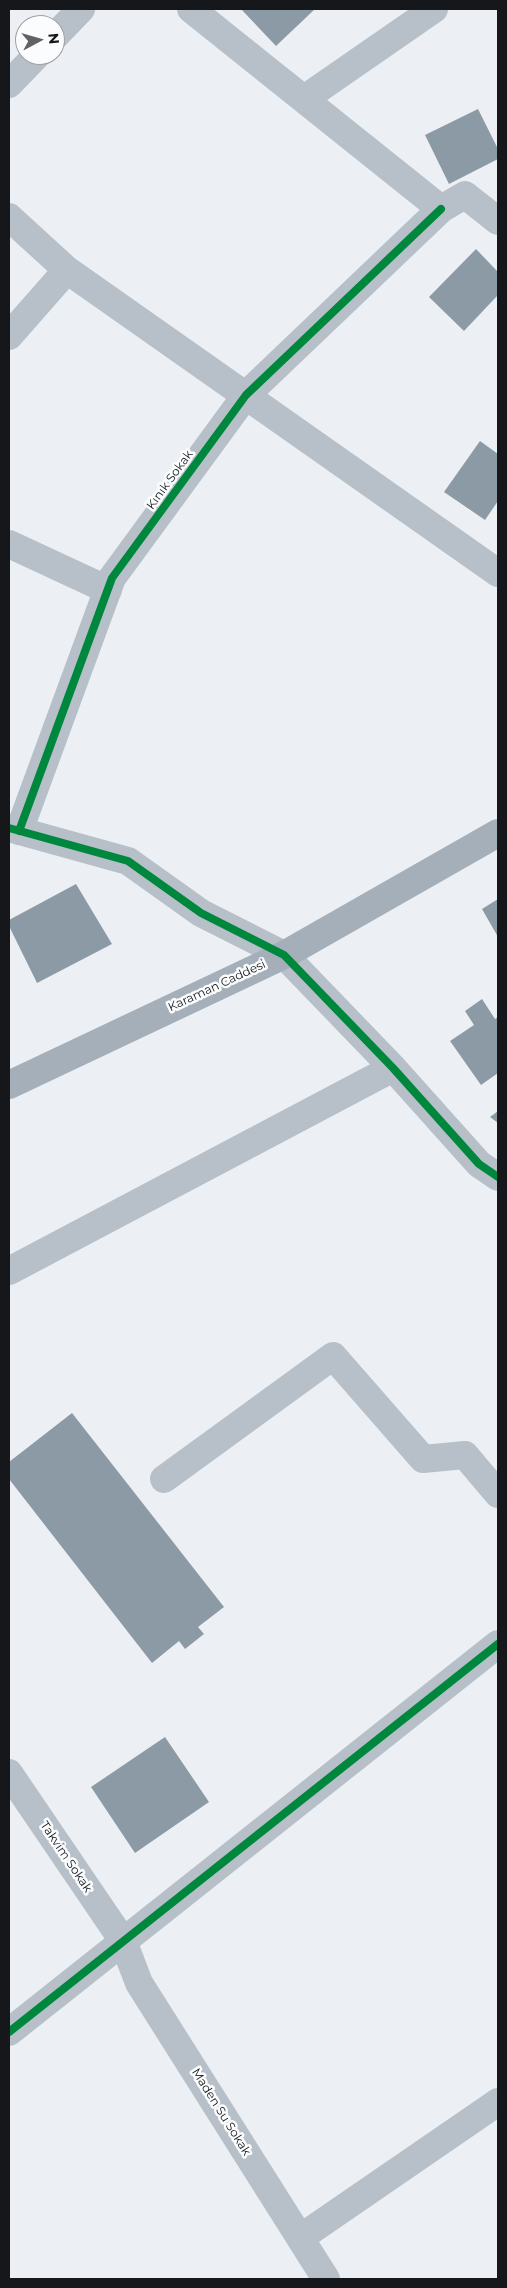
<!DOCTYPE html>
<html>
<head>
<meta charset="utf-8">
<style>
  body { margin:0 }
  #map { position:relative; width:507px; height:2288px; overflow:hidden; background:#ecf0f4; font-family:Montserrat,sans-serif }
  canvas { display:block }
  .frame { position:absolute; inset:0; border:10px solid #15171a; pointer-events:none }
  .north { position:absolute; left:15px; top:15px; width:50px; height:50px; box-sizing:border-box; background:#fbfcfe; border:1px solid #9fa0a3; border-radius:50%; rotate:84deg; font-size:14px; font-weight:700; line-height:20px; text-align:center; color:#15171a }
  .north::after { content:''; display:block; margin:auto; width:18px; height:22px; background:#606366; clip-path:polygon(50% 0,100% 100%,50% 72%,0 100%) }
</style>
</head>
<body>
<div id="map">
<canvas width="507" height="2288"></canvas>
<div class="frame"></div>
<div class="north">N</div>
</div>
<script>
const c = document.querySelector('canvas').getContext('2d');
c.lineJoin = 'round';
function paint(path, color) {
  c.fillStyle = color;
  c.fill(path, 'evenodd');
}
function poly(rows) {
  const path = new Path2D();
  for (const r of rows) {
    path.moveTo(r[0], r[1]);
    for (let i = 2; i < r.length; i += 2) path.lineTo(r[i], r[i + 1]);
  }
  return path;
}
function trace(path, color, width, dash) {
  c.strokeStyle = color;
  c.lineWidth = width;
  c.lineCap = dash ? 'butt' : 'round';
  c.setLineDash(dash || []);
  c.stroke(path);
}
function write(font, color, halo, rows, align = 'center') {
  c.font = font + ' Montserrat,sans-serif';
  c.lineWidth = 5;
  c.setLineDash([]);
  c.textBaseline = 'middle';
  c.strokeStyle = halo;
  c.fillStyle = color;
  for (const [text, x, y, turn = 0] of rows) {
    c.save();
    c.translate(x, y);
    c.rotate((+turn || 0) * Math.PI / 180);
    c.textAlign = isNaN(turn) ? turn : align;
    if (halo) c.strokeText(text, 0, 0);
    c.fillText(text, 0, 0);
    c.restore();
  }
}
paint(poly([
  [241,9,315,9,276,46],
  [478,109,498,149,498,159,449,184,425,135],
  [476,249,498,272,498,295,464,331,429,297],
  [480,441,498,454,498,501,485,520,444,492],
  [76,884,112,944,37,983,9,926,9,920],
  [498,899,498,937,482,909],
  [482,999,495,1019,498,1017,498,1073,481,1085,450,1041,474,1025,465,1011],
  [498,1111,498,1123,490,1117],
  [72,1413,224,1607,198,1627,204,1634,185,1649,179,1641,152,1663,9,1479,9,1462],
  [165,1737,209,1802,135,1853,91,1787]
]), '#8c9aa6');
trace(poly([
  [191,9,441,209,465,195,498,221],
  [55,36,81,9],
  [9,84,37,55],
  [304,99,434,9],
  [9,217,67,270,498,573],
  [9,336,67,270],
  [9,544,108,590],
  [9,828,128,861,201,913,284,955,393,1068,479,1164,498,1177],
  [19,831,112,578,246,395,441,209],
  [9,1271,393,1068],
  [164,1479,333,1356,423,1459,465,1455,498,1494],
  [9,1773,123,1941,139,1983,326,2279],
  [9,2032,498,1644],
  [300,2238,498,2102]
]), '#b7c0c9', 28);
trace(poly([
  [9,1085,284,955,498,833]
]), '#a4afba', 28);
trace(poly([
  [9,828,128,861,201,913,284,955,393,1068,479,1164,498,1177],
  [19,831,112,578,246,395,441,209],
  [9,2032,498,1644]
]), '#00873e', 8);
write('12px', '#15171a', '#fbfcfe', [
  ["Kınık Sokak",170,480,-54],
  ["Karaman Caddesi",217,986,-25],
  ["Takvim Sokak",66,1857,56],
  ["Maden Su Sokak",221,2112,58]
]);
</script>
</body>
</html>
